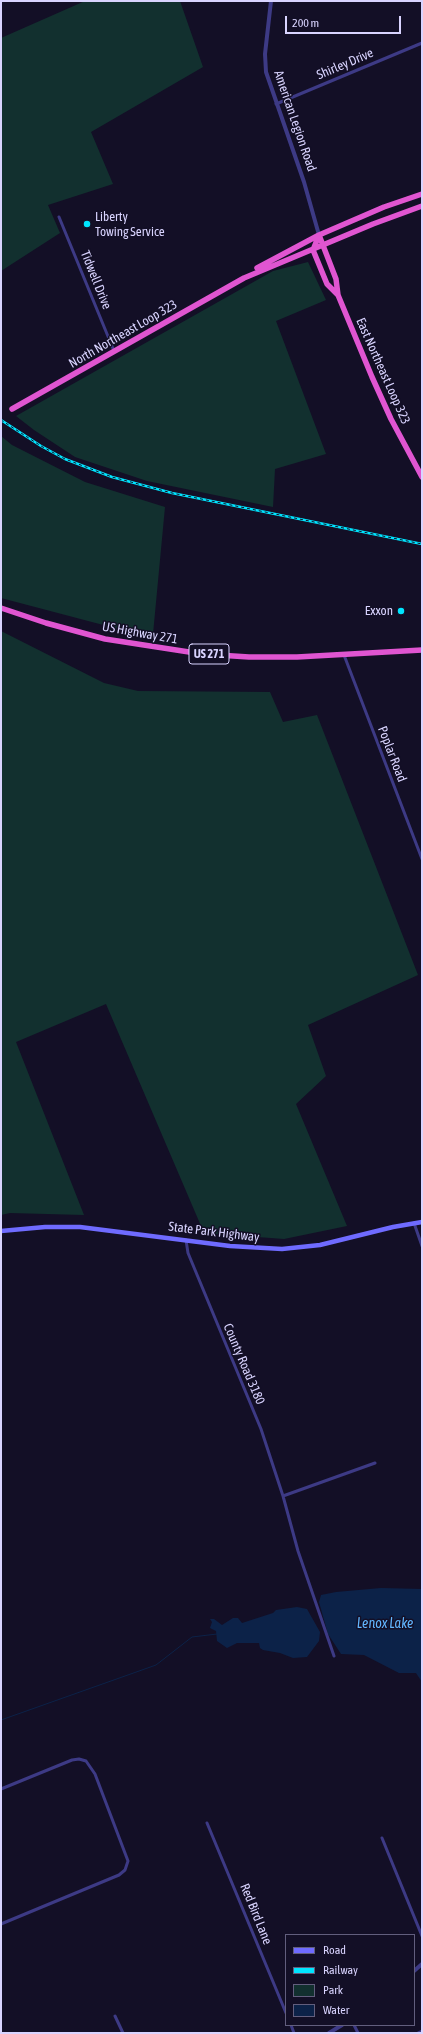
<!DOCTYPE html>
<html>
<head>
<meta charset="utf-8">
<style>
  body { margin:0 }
  #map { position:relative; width:423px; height:2034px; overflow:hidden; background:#130f26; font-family:"Asap Condensed",sans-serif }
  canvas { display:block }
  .frame { position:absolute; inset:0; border:2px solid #d9d4ff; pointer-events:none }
  .legend { position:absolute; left:285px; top:1934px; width:130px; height:92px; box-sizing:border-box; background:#130f26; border:1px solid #625e7d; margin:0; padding:5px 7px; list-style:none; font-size:12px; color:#d9d4ff }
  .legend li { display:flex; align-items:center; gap:8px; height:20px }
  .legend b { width:20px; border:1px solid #625e7d }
  .scale { position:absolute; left:285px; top:16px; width:116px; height:18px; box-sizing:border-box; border:2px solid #d9d4ff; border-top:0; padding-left:5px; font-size:12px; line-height:14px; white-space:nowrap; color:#d9d4ff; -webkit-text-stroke:3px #130f26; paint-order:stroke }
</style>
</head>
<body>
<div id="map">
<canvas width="423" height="2034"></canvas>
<div class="frame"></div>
<ul class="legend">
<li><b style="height:5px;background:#6f6bff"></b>Road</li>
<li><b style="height:5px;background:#00e5ff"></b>Railway</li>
<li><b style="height:11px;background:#12302f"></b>Park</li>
<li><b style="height:11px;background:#0c2248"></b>Water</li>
</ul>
<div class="scale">200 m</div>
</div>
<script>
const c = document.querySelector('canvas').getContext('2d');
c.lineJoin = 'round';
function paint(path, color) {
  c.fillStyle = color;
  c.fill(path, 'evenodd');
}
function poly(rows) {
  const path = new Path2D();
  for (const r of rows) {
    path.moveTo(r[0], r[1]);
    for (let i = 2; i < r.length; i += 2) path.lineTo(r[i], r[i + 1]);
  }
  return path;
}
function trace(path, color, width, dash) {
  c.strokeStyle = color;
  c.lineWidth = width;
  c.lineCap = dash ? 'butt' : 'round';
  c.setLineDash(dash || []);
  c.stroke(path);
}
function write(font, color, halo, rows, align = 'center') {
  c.font = font + ' "Asap Condensed",sans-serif';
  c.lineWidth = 3;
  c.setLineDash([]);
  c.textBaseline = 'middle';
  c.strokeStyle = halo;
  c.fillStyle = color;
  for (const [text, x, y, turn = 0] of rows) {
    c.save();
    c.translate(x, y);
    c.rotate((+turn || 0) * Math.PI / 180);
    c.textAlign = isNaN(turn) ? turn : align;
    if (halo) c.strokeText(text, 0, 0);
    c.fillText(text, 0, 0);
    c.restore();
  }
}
paint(poly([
  [85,1,180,1,203,67,91,132,113,184,48,205,60,233,1,271,1,38],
  [308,262,326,300,276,321,326,454,275,469,273,507,147,481,75,457,34,430,16,416,273,271],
  [1,436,12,445,85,482,165,507,153,634,126,631,1,598],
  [1,631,104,683,138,691,270,692,283,722,317,715,418,975,308,1025,326,1076,296,1104,347,1226,284,1239,204,1233,106,1004,16,1042,84,1215,10,1213,1,1215]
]), '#12302f');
paint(poly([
  [381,1588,422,1589,422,1682,416,1673,399,1673,364,1655,341,1654,328,1634,319,1602,321,1595,336,1592],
  [297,1607,307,1609,320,1632,319,1641,307,1657,293,1658,280,1653,263,1650,260,1648,259,1643,237,1643,227,1648,217,1641,216,1631,210,1628,212,1622,210,1619,214,1619,222,1625,233,1618,238,1618,242,1623,273,1613,276,1610]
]), '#0c2248');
trace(poly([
  [1,1720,156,1665,192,1637,217,1634]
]), '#0c2248', 1);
trace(poly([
  [276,104,422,43],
  [59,217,114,351],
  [344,655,422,859],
  [414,1223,422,1246],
  [186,1240,188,1253,261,1429,283,1496,298,1551,334,1656],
  [283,1496,375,1463],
  [1,1789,72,1760,79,1759,86,1761,95,1774,128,1861,125,1870,119,1875,1,1924],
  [207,1823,286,2013],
  [382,1838,422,1936],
  [115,2016,123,2033],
  [291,2025,294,2033],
  [354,2025,358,2033],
  [418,2033,422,2031]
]), '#3d3a85', 3);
trace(poly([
  [271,1,265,54,266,72,304,182,319,235],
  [414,1971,422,1964],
  [329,2033,342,2025]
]), '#3d3a85', 4);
trace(poly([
  [1,1231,45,1227,80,1227,230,1246,282,1249,320,1245,393,1227,422,1222]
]), '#6f6bff', 4.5);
trace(poly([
  [319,235,336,279,338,295,372,377,391,419,422,477],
  [319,235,313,250,327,284,338,295],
  [257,268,319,235,384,207,422,194],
  [12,409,244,278,373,224,422,206],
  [1,608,46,623,105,639,202,654,249,657,297,657,422,650]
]), '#e055d1', 5.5);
const rail = poly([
  [1,420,41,446,65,459,112,477,172,493,422,544]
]);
trace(rail, '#00e5ff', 2.5);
trace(rail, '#130f26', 1, [3]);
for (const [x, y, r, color] of [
  [87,224,4,"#00e5ff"],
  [401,611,4,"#00e5ff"]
]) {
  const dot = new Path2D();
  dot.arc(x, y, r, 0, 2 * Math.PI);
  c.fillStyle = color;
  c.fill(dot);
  trace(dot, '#130f26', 1.5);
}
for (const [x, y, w] of [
  [209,654,40]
]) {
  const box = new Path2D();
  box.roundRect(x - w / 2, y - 10, w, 20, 3);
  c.fillStyle = '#130f26';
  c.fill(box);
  trace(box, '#d9d4ff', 1);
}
write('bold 12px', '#d9d4ff', null, [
  ["US 271",209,654]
]);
write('13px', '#d9d4ff', '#130f26', [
  ["Shirley Drive",345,64,-23],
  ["American Legion Road",295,121,71],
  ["Tidwell Drive",96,280,68],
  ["North Northeast Loop 323",123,334,-30],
  ["East Northeast Loop 323",383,371,66],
  ["US Highway 271",140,633,10],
  ["Poplar Road",392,754,69],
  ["State Park Highway",214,1232,7],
  ["County Road 3180",244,1364,67],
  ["Red Bird Lane",256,1914,68]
]);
write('13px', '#d9d4ff', '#130f26', [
  ["Liberty",95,217],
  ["Towing Service",95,232],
  ["Exxon",393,611,"right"]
], 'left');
write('italic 14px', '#62b6ff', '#130f26', [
  ["Lenox Lake",385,1624]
]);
</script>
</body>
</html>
